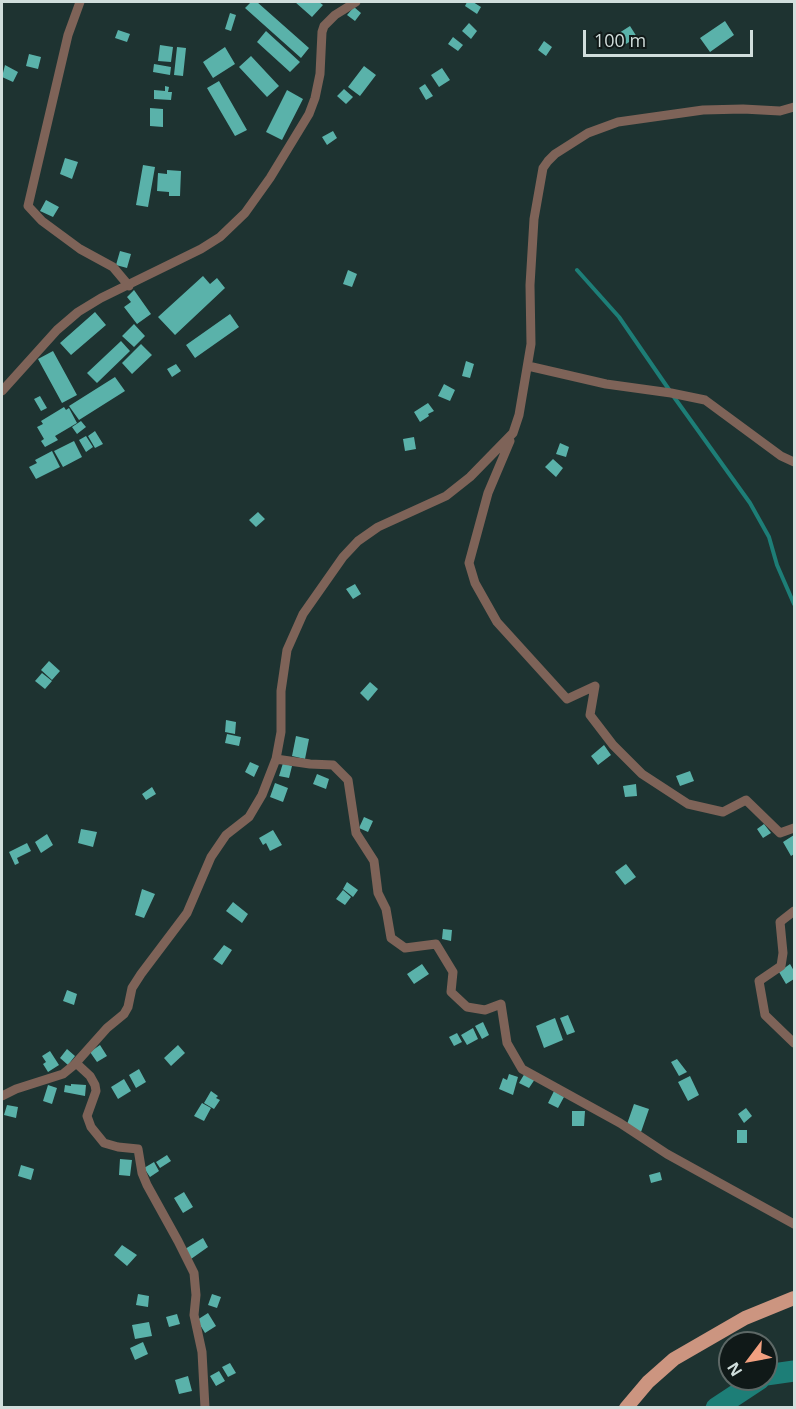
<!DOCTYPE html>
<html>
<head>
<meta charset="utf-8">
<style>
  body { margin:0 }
  #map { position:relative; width:796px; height:1409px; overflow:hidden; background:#1e3331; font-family:"Open Sans",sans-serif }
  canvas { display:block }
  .frame { position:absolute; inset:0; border:3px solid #d1dedc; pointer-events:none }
  .north { position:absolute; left:718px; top:1331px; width:60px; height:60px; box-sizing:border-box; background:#101918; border:2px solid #5d6866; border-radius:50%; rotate:238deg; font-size:16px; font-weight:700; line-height:24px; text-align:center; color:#d1dedc }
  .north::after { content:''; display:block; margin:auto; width:21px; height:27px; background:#f2a080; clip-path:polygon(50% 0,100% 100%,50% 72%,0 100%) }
  .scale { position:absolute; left:583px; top:30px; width:170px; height:27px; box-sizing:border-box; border:3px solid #d1dedc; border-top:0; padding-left:8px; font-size:18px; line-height:21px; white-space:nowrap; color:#d1dedc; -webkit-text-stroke:4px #101918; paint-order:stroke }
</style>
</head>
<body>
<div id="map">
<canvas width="796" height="1409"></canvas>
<div class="frame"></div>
<div class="north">N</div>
<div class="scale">100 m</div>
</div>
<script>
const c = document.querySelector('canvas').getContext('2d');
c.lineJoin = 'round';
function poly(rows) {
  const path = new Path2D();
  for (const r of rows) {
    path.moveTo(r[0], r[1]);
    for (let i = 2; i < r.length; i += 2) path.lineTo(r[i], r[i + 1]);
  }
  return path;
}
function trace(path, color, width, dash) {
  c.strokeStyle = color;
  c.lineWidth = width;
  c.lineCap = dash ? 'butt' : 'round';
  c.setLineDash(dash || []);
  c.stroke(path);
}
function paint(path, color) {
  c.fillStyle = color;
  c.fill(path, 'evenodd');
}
trace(poly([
  [577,270,619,317,670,391],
  [674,397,750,503,769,537,777,565,794,604]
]), '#1d7e77', 4);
trace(poly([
  [766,1375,794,1371],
  [716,1408,760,1379]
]), '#1d7e77', 21);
paint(poly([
  [251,2,257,2,309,48,301,58,245,8],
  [295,2,319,2,323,5,312,17],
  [467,2,473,2,481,7,477,14,465,6],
  [354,7,361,13,355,21,347,15],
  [230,13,236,15,231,31,225,29],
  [725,21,734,35,710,52,700,38],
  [469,23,477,31,471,39,462,31],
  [630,26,637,37,626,44,619,33],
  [118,30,130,34,127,42,115,38],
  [266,31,300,62,290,72,257,42],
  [453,37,463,45,458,51,448,44],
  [544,41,552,47,546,56,538,50],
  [160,45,173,47,171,62,158,61],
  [177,47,186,48,183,76,174,75],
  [225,47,235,64,213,78,203,62],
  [29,54,41,57,38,69,26,66],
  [251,56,279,86,267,97,239,67],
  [154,64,171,67,170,75,153,72],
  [5,65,18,72,13,82,2,77],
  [364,66,376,75,360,96,348,87],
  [442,68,450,80,439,87,431,75],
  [219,81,247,130,235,136,207,88],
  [425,84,433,96,426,100,419,88],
  [165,86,169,87,168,92,172,92,171,100,154,99,154,90,165,91],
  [344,89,353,97,346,104,337,96],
  [287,90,303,99,282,140,266,132],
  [150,108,163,109,163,127,150,126],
  [333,131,337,138,327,145,322,137],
  [65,158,78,162,72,179,60,174],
  [143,165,155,167,148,207,136,205],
  [167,170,181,171,180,196,169,196,169,192,157,191,158,173,167,174],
  [46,200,59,207,53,217,40,211],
  [120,251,131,254,127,268,116,265],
  [348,270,357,274,352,287,343,284],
  [203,276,210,284,217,278,225,288,175,335,158,317],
  [134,290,151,314,137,324,124,307,131,302,127,297],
  [95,312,106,325,71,355,60,343],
  [230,314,239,327,195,358,186,345],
  [134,324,145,336,134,347,122,336],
  [121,341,130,351,97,383,87,373],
  [141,344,152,355,132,374,122,363],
  [53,351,77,395,62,403,38,359],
  [466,361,474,364,470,378,462,376],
  [176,364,181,371,172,377,167,369],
  [115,377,125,391,79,420,69,406],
  [444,384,455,390,450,401,438,396],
  [40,396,47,408,41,411,34,399],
  [428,403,434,411,428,414,429,416,420,422,414,412],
  [64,407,66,410,69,408,77,423,55,436,58,440,45,447,41,441,44,439,37,427,43,424,41,421],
  [81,421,86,427,77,434,72,427],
  [95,431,103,444,95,448,88,436],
  [86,436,93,447,86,452,79,440],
  [414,437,416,449,405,451,403,439],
  [74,441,82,457,63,467,54,451],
  [560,443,569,447,566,457,556,454],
  [52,451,60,467,36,479,29,467,37,463,35,460],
  [553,459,563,468,556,477,545,467],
  [258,512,265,519,256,527,249,520],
  [355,584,361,594,353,599,346,589],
  [49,661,60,671,52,680,41,670],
  [42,673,52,681,45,689,35,681],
  [370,682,378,689,368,701,360,693],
  [226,720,236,722,235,734,225,732],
  [227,734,241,737,239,746,225,743],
  [296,736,309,739,305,759,292,756],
  [604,745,611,755,598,765,591,756],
  [250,762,259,766,254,777,245,772],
  [283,763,292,766,289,778,279,776],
  [690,771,694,781,680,786,676,776],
  [317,774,329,779,326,789,313,784],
  [275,783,288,788,283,802,270,797],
  [636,784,637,796,625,797,623,786],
  [152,787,156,794,146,800,142,794],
  [364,817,373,821,368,832,359,828],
  [764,824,771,833,763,838,757,829],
  [81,829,97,832,93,847,78,843],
  [273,830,282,845,270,851,266,843,263,845,259,838],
  [47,834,53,845,41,853,35,842],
  [794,835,794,854,791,856,783,842],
  [27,843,31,851,17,858,19,863,15,865,9,852],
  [626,864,636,877,625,885,615,872],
  [347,882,358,890,353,897,343,889],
  [142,889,155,894,144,918,135,915],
  [343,890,351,897,345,905,336,899],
  [233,902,248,914,242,923,226,911],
  [443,929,452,930,451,941,442,939],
  [224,945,232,950,222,965,213,959],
  [422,964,429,974,414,984,407,974],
  [790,964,794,971,794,979,786,984,779,972],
  [67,990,77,994,74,1005,63,1001],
  [568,1015,575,1032,567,1035,560,1018],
  [555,1018,563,1040,544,1048,536,1026],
  [483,1022,489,1035,482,1039,475,1026],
  [473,1028,478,1039,467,1045,461,1035],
  [457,1033,462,1042,454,1046,449,1037],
  [100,1045,107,1056,97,1062,90,1052],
  [178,1045,185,1053,171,1066,164,1058],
  [67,1049,75,1056,68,1065,60,1058],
  [50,1051,59,1065,48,1072,43,1064,46,1062,42,1056],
  [677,1059,687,1072,679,1076,671,1062],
  [139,1069,146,1082,136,1088,129,1075],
  [525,1073,535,1079,529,1088,519,1083],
  [509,1074,518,1077,513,1095,499,1089,503,1078,507,1080],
  [690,1076,699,1095,688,1101,678,1082],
  [124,1079,131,1091,118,1099,111,1087],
  [71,1084,86,1085,85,1096,64,1092,65,1085,71,1086],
  [48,1085,57,1088,52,1104,43,1101],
  [211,1091,218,1096,216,1098,220,1100,214,1109,204,1103],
  [554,1091,564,1097,558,1108,548,1103],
  [202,1103,211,1108,204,1121,194,1116],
  [634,1104,649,1109,641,1132,626,1127],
  [7,1105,18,1107,16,1118,4,1115],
  [746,1108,752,1116,744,1123,738,1114],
  [572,1111,585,1111,584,1126,572,1126],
  [737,1130,747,1130,747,1143,737,1143],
  [167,1155,171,1161,160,1168,156,1162],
  [120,1159,132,1160,130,1176,119,1175],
  [154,1162,159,1171,150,1177,144,1168],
  [21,1165,34,1169,31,1180,18,1176],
  [660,1172,662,1180,651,1183,649,1175],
  [184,1192,193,1207,183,1213,174,1198],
  [203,1238,208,1247,191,1259,185,1249],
  [122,1245,137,1255,127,1266,114,1255],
  [138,1294,149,1296,148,1307,136,1305],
  [212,1294,221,1297,217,1308,208,1305],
  [208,1313,216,1326,205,1333,197,1320],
  [177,1314,180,1324,169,1327,166,1317],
  [149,1322,152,1336,135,1339,132,1325],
  [143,1342,148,1354,135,1360,130,1348],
  [230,1363,236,1373,228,1377,222,1367],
  [219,1371,225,1381,216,1386,210,1376],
  [188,1376,192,1391,179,1394,175,1380]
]), '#5ab2aa');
trace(poly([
  [80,2,68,35,28,206,42,221,80,249,113,267,129,286],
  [528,366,606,384,671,393,705,400,781,456,794,462],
  [2,391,57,330,78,312,101,298,201,249,220,237,245,213,270,178,309,114,315,98,320,74,322,32,324,26,335,15,356,2],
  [510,441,488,493,469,563,475,583,497,622,567,699,595,686,590,715,613,745,642,774,688,804,723,812,746,800,780,833,794,828],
  [276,759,310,764,333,765,348,780,356,833,374,861,378,893,386,909,391,938,405,948,436,944,453,972,451,992,467,1007,485,1010,501,1004,507,1043,522,1069,620,1123,667,1154,734,1191,794,1224],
  [794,911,780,922,783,953,781,966,759,981,765,1015,794,1043],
  [76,1063,90,1076,95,1085,96,1091,87,1116,91,1127,104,1143,118,1147,138,1149,142,1173,147,1185,178,1241,194,1273,196,1295,194,1315,202,1352,205,1408],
  [2,1096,16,1089,63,1074,74,1065,107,1028,124,1014,128,1007,132,988,141,974,187,913,211,857,226,835,249,817,262,795,276,759,281,732,281,691,287,650,303,614,343,557,358,541,378,527,446,496,470,477,513,433,519,415,531,344,530,285,534,219,543,168,548,161,555,154,588,133,618,122,703,110,743,109,780,111,794,107]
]), '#7e6358', 9);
trace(poly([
  [626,1408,648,1382,674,1359,745,1318,794,1298]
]), '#cc9580', 14);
</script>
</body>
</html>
